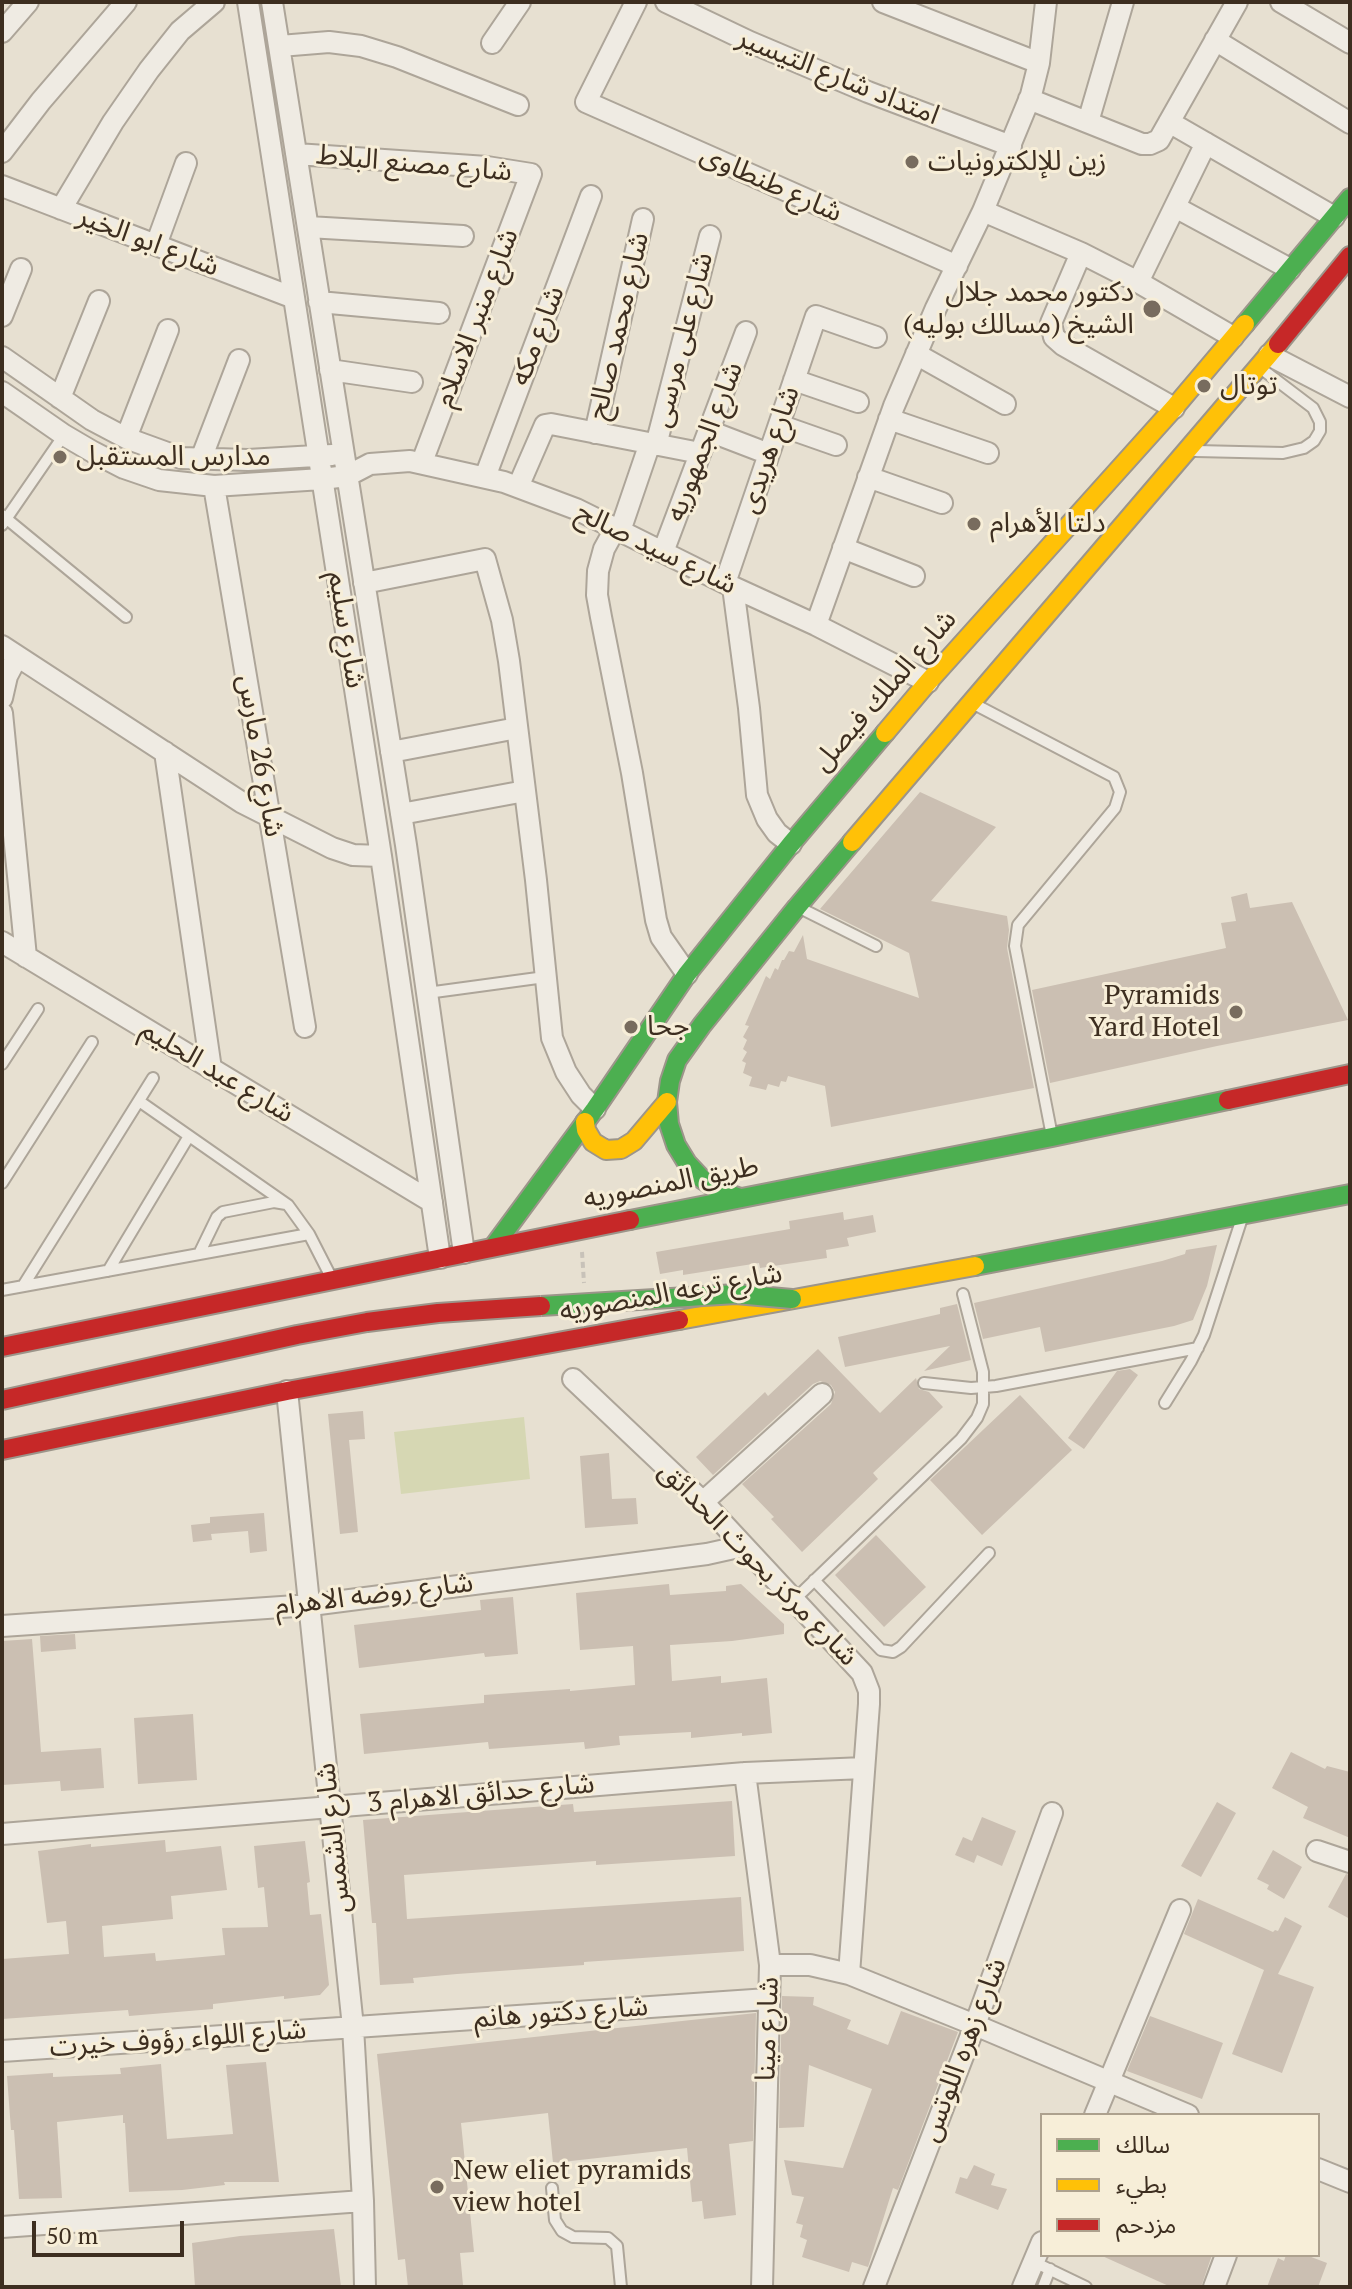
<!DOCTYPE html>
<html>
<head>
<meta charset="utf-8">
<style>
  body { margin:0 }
  #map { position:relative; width:1352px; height:2289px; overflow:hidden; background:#e7e0d1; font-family:"PT Serif","Noto Sans Arabic",serif }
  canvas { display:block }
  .frame { position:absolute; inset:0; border:4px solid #3d2e20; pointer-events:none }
  .legend { position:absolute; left:1040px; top:2113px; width:280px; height:144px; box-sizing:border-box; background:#f7eed8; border:2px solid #ada18e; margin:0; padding:10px 14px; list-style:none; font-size:24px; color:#3d2e20 }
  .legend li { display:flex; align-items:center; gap:16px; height:40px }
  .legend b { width:40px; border:2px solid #ada18e }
  .scale { position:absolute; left:32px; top:2221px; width:152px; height:36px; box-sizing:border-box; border:4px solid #3d2e20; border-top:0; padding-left:10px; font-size:24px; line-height:28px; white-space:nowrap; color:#3d2e20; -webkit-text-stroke:6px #f7eed8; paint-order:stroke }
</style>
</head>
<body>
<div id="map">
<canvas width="1352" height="2289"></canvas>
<div class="frame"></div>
<ul class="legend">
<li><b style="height:10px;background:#4caf50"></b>سالك</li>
<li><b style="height:10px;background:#ffc107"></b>بطيء</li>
<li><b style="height:10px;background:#c62828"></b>مزدحم</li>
</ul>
<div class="scale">50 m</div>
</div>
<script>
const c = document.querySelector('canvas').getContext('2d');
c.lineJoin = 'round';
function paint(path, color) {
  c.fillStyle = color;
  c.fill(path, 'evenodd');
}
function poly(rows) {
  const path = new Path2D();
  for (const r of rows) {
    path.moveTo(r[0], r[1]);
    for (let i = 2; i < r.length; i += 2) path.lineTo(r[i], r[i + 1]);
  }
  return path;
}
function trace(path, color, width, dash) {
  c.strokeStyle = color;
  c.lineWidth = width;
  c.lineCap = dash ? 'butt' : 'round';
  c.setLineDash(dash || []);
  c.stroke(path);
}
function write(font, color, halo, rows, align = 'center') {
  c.font = font + ' "PT Serif","Noto Sans Arabic",serif';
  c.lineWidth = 6;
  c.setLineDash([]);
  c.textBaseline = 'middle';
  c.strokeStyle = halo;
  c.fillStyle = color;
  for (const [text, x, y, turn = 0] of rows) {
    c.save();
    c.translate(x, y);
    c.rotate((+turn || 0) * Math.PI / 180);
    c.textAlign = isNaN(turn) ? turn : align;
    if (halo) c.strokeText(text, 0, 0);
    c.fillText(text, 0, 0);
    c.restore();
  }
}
paint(poly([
  [524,1417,530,1479,401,1494,394,1432]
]), '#d6d7b3');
paint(poly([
  [920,792,996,827,931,901,1007,916,1009,930,1007,948,1034,1088,831,1127,825,1086,788,1076,786,1082,781,1081,779,1087,768,1084,766,1090,749,1086,752,1077,743,1073,746,1063,742,1061,747,1052,743,1049,747,1040,743,1037,749,1026,745,1025,766,976,770,979,775,968,778,970,782,960,784,960,789,951,794,952,803,935,807,959,919,998,909,953,820,909],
  [1247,893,1250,908,1292,902,1348,1020,1217,1046,1050,1083,1032,990,1226,948,1221,923,1236,921,1231,897],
  [843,1212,844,1220,873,1215,876,1232,847,1238,849,1246,826,1250,827,1258,760,1268,759,1263,683,1275,683,1270,660,1274,656,1252,790,1229,789,1221],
  [1217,1245,1207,1286,1193,1320,1174,1326,1045,1352,1040,1327,983,1339,974,1303,1162,1261,1185,1254,1186,1250],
  [957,1304,971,1360,924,1371,950,1346,845,1367,838,1337,940,1314,940,1308],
  [818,1349,880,1413,916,1378,919,1389,929,1392,943,1407,873,1473,878,1479,802,1552,771,1519,774,1517,742,1484,831,1404,835,1392,831,1385,820,1381,813,1384,713,1475,696,1457,765,1392,768,1396],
  [1130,1369,1138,1375,1084,1449,1068,1438,1117,1371],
  [1020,1395,1072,1450,982,1535,930,1480],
  [363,1411,365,1439,349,1440,358,1532,340,1534,328,1414],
  [609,1453,612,1499,636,1498,638,1524,585,1528,580,1456],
  [264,1513,267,1551,250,1553,248,1531,211,1534,212,1540,193,1542,191,1525,210,1523,210,1517],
  [876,1535,926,1587,884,1627,835,1575],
  [669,1584,670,1595,726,1591,726,1586,741,1584,784,1624,784,1634,732,1641,670,1645,672,1681,721,1676,721,1683,767,1678,772,1733,742,1736,742,1733,691,1738,691,1732,619,1736,620,1745,585,1749,584,1742,489,1749,488,1742,364,1754,360,1714,484,1703,484,1695,570,1689,570,1691,635,1685,633,1646,580,1650,576,1593],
  [513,1597,518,1654,485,1657,484,1653,359,1668,354,1625,481,1610,480,1600],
  [75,1634,76,1649,41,1652,40,1636],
  [32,1639,41,1752,101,1748,104,1788,61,1791,60,1781,2,1785,2,1641],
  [193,1714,197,1780,138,1784,134,1718],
  [1291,1752,1325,1769,1327,1766,1350,1772,1350,1838,1303,1818,1308,1807,1272,1788],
  [732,1801,735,1856,596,1865,596,1861,404,1875,407,1919,741,1897,744,1951,584,1962,584,1965,457,1974,413,1978,414,1983,380,1985,376,1923,372,1923,363,1820,573,1804,574,1812],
  [1217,1802,1236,1813,1201,1877,1181,1866],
  [982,1817,1016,1831,1002,1866,977,1855,974,1863,955,1855,963,1837,972,1841],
  [165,1840,166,1852,221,1846,227,1890,171,1896,173,1919,102,1926,104,1957,155,1953,156,1961,225,1955,222,1928,268,1927,264,1887,258,1888,254,1846,305,1841,310,1882,307,1883,310,1915,321,1914,329,1985,320,1995,284,1999,284,1996,213,2004,213,2009,129,2016,128,2010,2,2019,2,1959,69,1954,66,1921,47,1923,38,1851,91,1844,91,1847],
  [1273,1850,1302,1867,1284,1899,1267,1889,1269,1885,1257,1879],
  [1346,1874,1350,1875,1350,1919,1328,1907],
  [1198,1899,1273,1932,1275,1930,1278,1931,1285,1917,1302,1926,1278,1974,1314,1987,1282,2073,1232,2054,1264,1970,1184,1934],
  [782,1996,814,1997,813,2005,851,2020,847,2029,888,2045,901,2011,958,2032,898,2190,893,2188,868,2267,852,2262,849,2272,802,2257,807,2240,800,2237,803,2225,796,2223,804,2197,792,2195,784,2160,843,2168,872,2089,809,2065,804,2127,779,2128],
  [756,2013,753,2141,729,2144,736,2215,704,2219,702,2201,692,2202,687,2148,553,2163,548,2113,461,2123,474,2252,460,2253,463,2285,408,2287,405,2259,398,2260,377,2054],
  [1150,2016,1223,2043,1202,2099,1127,2071],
  [266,2062,279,2182,224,2182,225,2185,182,2190,129,2192,125,2123,123,2123,123,2115,57,2122,62,2198,19,2199,14,2130,11,2130,7,2076,53,2073,53,2077,121,2074,120,2068,161,2064,167,2139,233,2134,226,2065],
  [974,2165,995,2174,991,2185,1007,2189,998,2210,955,2193,960,2177,967,2179],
  [334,2229,341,2287,195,2287,192,2243,240,2236],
  [1100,2255,1212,2255,1201,2287,1171,2287],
  [1286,2255,1306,2255,1327,2263,1318,2287,1267,2287,1278,2258,1284,2261]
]), '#cbbfb2');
const lane = poly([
  [1196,451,1283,453,1304,448,1314,441,1320,431,1320,422,1313,408,1263,370],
  [2,515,126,617],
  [2,525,64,435],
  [976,705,1114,777,1120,792,1115,808,1018,925,1015,946,1052,1136],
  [802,909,876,946],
  [427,993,545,977],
  [2,1064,38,1009],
  [139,1101,288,1205,309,1234],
  [2,1183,92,1042],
  [199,1254,217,1217,223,1212,274,1202,286,1204],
  [108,1271,189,1136],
  [23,1286,153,1078],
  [2,1290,309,1234,332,1279],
  [924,1383,971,1388,996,1386,1198,1348],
  [1165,1403,1191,1361,1204,1335,1242,1218],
  [814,1580,881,1650,893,1652,901,1647,989,1553],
  [794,1600,961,1439,977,1418,983,1404,983,1372,963,1294],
  [552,2188,555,2220,562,2231,573,2237,608,2238,617,2246,621,2287],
  [1034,2262,1086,2287],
  [1043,2287,1050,2269]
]);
const street = poly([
  [248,2,381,856,440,1258],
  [272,2,406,845,464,1253],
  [636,2,586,102,957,266],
  [666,2,750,42,868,92,1011,146],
  [883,2,1039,63],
  [1281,2,1350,43],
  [2,32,28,2],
  [1215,40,1350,123],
  [492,43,520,2],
  [280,46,329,42,361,46,397,57,518,105],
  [1029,99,1142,144,1150,144,1159,140,1237,2],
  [1088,122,1123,2],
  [1169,122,1334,217],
  [2,152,41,101,126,2],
  [296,154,487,167,531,174,422,462],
  [2,186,294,298],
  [1175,207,1290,269],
  [61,209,113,122,149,70,180,31,214,2],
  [983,211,1081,253,1138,282,1233,337],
  [308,227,463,236],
  [156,245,186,163],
  [1081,253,1051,323,1054,337,1063,345,1174,408],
  [1138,282,1206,143],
  [319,302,439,313],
  [2,316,21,269],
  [916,354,1005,404],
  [1269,355,1350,397],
  [2,357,92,420,126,438,181,458,248,460,332,455],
  [330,370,412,382],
  [794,380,858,402],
  [2,392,64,435,93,452,124,468,159,480,214,486,322,479,347,476,370,464,410,461,504,482,576,509,733,587,816,625,928,682],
  [60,398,99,301],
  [889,419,988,453],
  [779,425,836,445],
  [709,431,769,454],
  [595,433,643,219],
  [126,438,168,330],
  [656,445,710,236],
  [201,459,239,360],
  [485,477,591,196],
  [868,477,942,503],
  [214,486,305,1027],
  [518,487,545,425,551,424,700,453],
  [615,529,604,549,598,571,597,595,601,617,632,773,656,920,661,937,687,974],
  [620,531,650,443],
  [843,548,914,576],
  [663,552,746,332],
  [364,583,485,559,502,620,509,661,536,880,552,1038,566,1072,581,1095,595,1109],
  [725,583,816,316,876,337],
  [733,587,749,708,757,795,767,819,777,833,791,844],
  [816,625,894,406,936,308,983,211,1031,95,1039,63,1046,2],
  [2,646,241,802,332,848,353,855,381,856],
  [2,698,7,676,17,657],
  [2,713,26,957],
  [165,752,211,1069],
  [391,752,517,728],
  [401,814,525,791],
  [2,942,432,1202],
  [573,1379,703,1502,862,1673,869,1691,869,1704,849,1974],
  [287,1391,353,2027,363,2201,365,2287],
  [703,1502,822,1394],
  [2,1626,311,1605,707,1554,743,1546],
  [745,1773,770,1965,762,2287],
  [2,1834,745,1773,864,1768],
  [1317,1851,1350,1862],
  [770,1965,810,1965,849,1974,975,2025,1188,2115],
  [2,2051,768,1999],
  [1095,2115,1180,1910],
  [1318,2169,1350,2182],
  [2,2227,363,2201],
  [874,2287,975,2025,1052,1813],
  [1023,2287,1042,2242],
  [1214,2287,1226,2255]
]);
const fast = poly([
  [1245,324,1350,198],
  [740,1198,720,1191,702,1179,687,1163,676,1145,669,1124,667,1102,670,1081,677,1060,702,1025,797,907,852,842],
  [630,1220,1052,1137,1228,1100],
  [494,1246,595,1109,687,974,791,844,885,733],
  [975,1266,1350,1194]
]);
const slow = poly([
  [885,733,928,682,1174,408,1245,324],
  [852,842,1278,344],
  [585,1122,586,1130,593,1142,606,1150,621,1149,634,1141,667,1102],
  [679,1320,975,1266]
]);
const jam = poly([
  [1278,344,1350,256],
  [1228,1100,1350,1074],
  [2,1347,630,1220],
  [2,1450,287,1391,679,1320]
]);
trace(lane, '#ada599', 14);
trace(street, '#ada599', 24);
trace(fast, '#9c958a', 22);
trace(slow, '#9c958a', 22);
trace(jam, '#9c958a', 22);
trace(poly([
  [582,1252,584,1283]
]), '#c8c2b9', 4, [6, 4]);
trace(lane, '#efebe3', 10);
trace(street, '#efebe3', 20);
trace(fast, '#4caf50', 18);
trace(slow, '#ffc107', 18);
trace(jam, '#c62828', 18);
const fastBridge = poly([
  [541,1306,736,1294,792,1299]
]);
const jamBridge = poly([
  [2,1400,297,1335,367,1322,438,1313,541,1306]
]);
trace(fastBridge, '#9c958a', 22, []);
trace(jamBridge, '#9c958a', 22, []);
trace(fastBridge, '#4caf50', 18);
trace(jamBridge, '#c62828', 18);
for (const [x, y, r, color] of [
  [912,162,8,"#786c5e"],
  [1152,309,10,"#786c5e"],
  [1204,386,8,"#786c5e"],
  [60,457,8,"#786c5e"],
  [974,524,8,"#786c5e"],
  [1236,1012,8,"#786c5e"],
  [631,1027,8,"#786c5e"],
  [437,2187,8,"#786c5e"]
]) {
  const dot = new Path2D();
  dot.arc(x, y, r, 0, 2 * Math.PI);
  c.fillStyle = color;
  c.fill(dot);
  trace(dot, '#f7eed8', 3);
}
write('28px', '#3d2e20', '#f7eed8', [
  ["امتداد شارع التيسير",838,77,22],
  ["شارع مصنع البلاط",414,164,5],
  ["شارع طنطاوى",771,184,24],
  ["شارع ابو الخير",148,242,21],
  ["شارع منبر الاسلام",477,318,-69],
  ["شارع محمد صالح",619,326,-77],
  ["شارع مكه",538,336,-69],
  ["شارع على مرسى",683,340,-76],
  ["شارع الجمهوريه",705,442,-69],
  ["شارع هريدى",770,450,-71],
  ["شارع سيد صالح",656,549,26],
  ["شارع سليم",346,630,81],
  ["شارع الملك فيصل",885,691,-49],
  ["شارع 26 مارس",260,756,80],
  ["شارع عبد الحليم",217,1072,31],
  ["طريق المنصوريه",671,1183,-11],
  ["شارع ترعه المنصوريه",671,1293,-10],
  ["شارع مركز بحوث الحدائق",758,1564,46],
  ["شارع روضه الاهرام",374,1595,-7],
  ["شارع حدائق الاهرام 3",481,1794,-5],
  ["شارع الشمس",334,1838,-96],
  ["شارع دكتور هانم",561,2013,-4],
  ["شارع مينا",768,2029,-88],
  ["شارع اللواء رؤوف خيرت",178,2039,-4],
  ["شارع زهره اللوتس",964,2050,-69]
]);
write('28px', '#3d2e20', '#f7eed8', [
  ["زين للإلكترونيات",928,162],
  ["دكتور محمد جلال",1134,293,"right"],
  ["الشيخ (مسالك بوليه)",1134,325,"right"],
  ["توتال",1220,386],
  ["مدارس المستقبل",76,457],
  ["دلتا الأهرام",990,524],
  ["Pyramids",1220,996,"right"],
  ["Yard Hotel",1220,1028,"right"],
  ["جحا",647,1027],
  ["New eliet pyramids",453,2171],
  ["view hotel",453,2203]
], 'left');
</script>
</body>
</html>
